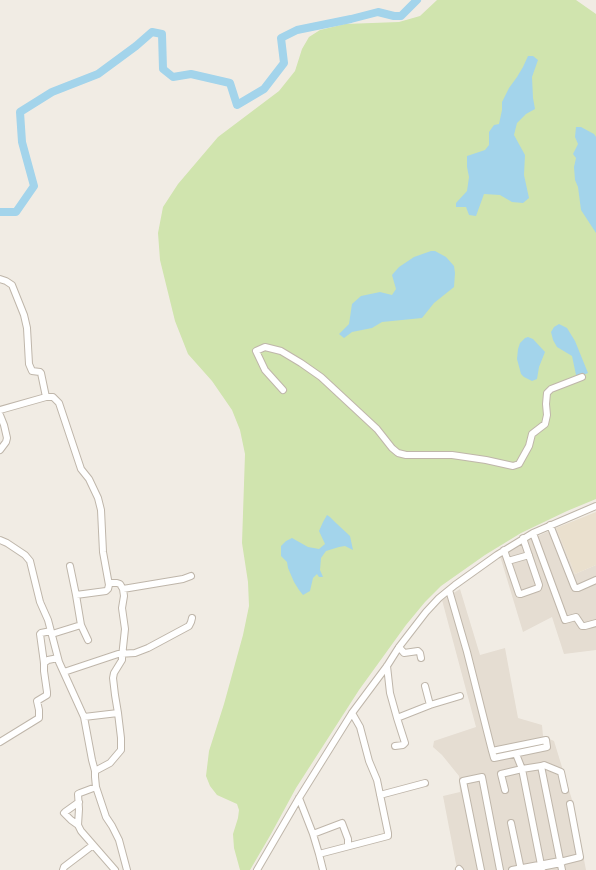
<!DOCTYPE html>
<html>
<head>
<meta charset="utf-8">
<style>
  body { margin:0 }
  canvas { display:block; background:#f1ece4 }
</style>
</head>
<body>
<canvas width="596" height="870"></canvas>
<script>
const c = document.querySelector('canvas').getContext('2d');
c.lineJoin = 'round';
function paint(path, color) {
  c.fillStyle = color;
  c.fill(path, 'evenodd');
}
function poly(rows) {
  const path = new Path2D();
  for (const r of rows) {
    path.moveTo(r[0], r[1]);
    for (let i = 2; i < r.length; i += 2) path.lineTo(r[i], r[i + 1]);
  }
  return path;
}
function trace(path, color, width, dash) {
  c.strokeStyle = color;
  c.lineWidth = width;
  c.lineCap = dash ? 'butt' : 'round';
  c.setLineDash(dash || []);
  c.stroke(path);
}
paint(poly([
  [556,528,575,574,596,565,596,650,564,654,552,617,523,632,500,556,529,540],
  [460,589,480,655,505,648,518,718,542,725,543,736,554,741,573,803,586,870,455,870,457,869,443,796,460,792,459,776,442,755,433,747,434,741,476,727,442,600]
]), '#e5ddd2');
paint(poly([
  [596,512,596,565,575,574,556,528]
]), '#eae0ce');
paint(poly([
  [437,0,576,0,596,14,596,499,567,511,521,533,485,555,441,586,425,602,406,625,359,690,296,788,271,834,250,870,240,870,234,848,233,834,238,818,239,810,237,804,217,795,210,786,206,776,209,751,224,704,243,635,249,606,248,582,242,543,245,454,240,430,232,410,212,381,188,354,175,321,160,260,158,233,163,207,178,184,218,137,279,91,295,71,302,49,309,37,320,30,345,24,399,22,420,16]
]), '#d0e4ae');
paint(poly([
  [528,56,533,56,538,60,532,77,533,98,535,109,526,114,517,123,514,135,525,155,524,175,529,198,523,203,512,202,500,195,484,194,476,216,469,215,466,207,456,207,456,203,467,191,469,177,467,167,467,156,485,150,489,145,489,132,494,125,499,124,502,110,502,102,509,88,517,77,523,67],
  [576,127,581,127,594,134,596,137,596,233,581,210,578,187,575,180,574,167,576,158,573,154,578,144,575,137],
  [431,251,435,251,446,257,454,266,455,273,454,287,434,303,422,318,382,322,372,328,352,332,344,338,339,334,349,324,352,304,361,296,380,292,392,295,396,289,392,275,399,267,414,257],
  [559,324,567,328,575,341,588,373,579,377,576,375,572,356,557,347,553,340,551,332,554,327],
  [528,337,533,339,545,352,539,367,537,379,532,381,524,377,521,374,517,359,518,349,520,343,525,338],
  [327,515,330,517,336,523,350,536,353,550,345,546,339,547,326,551,321,558,320,570,323,577,319,577,317,574,313,578,310,591,303,595,299,590,294,582,288,568,287,562,281,556,281,546,286,541,292,538,308,547,319,549,325,544,319,531,323,522]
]), '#a3d4eb');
trace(poly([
  [0,212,16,212,34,186,22,142,20,112,52,92,98,74,136,46,152,32,162,34,163,69,173,77,191,74,230,83,237,105,264,89,284,63,281,38,297,30,351,19,378,12,394,16,401,16,417,0]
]), '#a3d4eb', 8);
const minor = poly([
  [0,279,6,281,12,285,24,315,27,328,29,364,32,371,40,372,41,373,46,397],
  [283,390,265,370,256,351,265,347,281,351,301,363,321,377,377,429,392,448,398,453,406,455,452,455,486,460,513,466,519,464,529,446,532,434,545,424,547,415,546,404,547,393,551,389,582,377],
  [0,410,46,397,53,397,59,403,81,469,89,479,98,498,101,510,103,552,109,585,108,589,106,591,76,595,81,625,88,640],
  [0,415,4,425,7,438,6,442,0,450],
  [550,525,574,586,575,588,578,588,596,580],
  [533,533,565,620,576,617,582,626,585,626,596,623],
  [0,540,7,543,25,555,30,561,40,602,48,620,59,662,84,717,92,760,95,771,95,777,96,787,106,817,112,826,119,840,127,870],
  [504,550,519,594,521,594,538,588,539,585,523,538],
  [508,561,529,555],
  [70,566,76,595],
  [123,589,183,579,191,576],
  [449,590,467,652,492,751],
  [52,634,81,625],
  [399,647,404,653,418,651,420,653,421,658],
  [44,663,48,660,58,658],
  [387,666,390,693,397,718,405,743,403,745,395,746],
  [64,672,118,654,135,653,148,648,189,626,191,622,192,618],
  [425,686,430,705],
  [84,717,118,713],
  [397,718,430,705,460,696],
  [546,740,547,747,494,758,492,751,546,740],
  [0,742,39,718,39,710,37,701,47,695,47,692,44,671,44,663,40,634,41,633,51,631],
  [516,754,522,769,541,766,562,870],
  [541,766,544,765,561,772,565,790],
  [95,771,110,763,121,750,121,738,118,713,115,695,113,678,114,673,122,660,122,657,125,629,122,608,124,596,123,589,120,584,117,583,109,583],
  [96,787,80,793,78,794,79,809,78,825,81,831,115,870],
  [505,790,501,774,522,769,542,870],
  [380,795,425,783],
  [299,798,313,834,319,854,388,836,388,833,377,780,369,761,360,727,352,713],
  [511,823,521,870],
  [78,825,71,820,64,813,65,812,79,802],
  [313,834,342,823,348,839,348,846],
  [319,854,323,870],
  [564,861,580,857,570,804],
  [459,869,460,870],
  [63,870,64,867,93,845],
  [257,870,299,798,352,713,387,666,399,647,426,612,439,598,455,585,497,555,533,533,596,506],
  [481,870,463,781,482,777,500,870],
  [512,870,560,861,564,861,561,863,526,870]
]);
trace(minor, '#bfb6aa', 8);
trace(minor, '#fff', 6);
</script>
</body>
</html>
